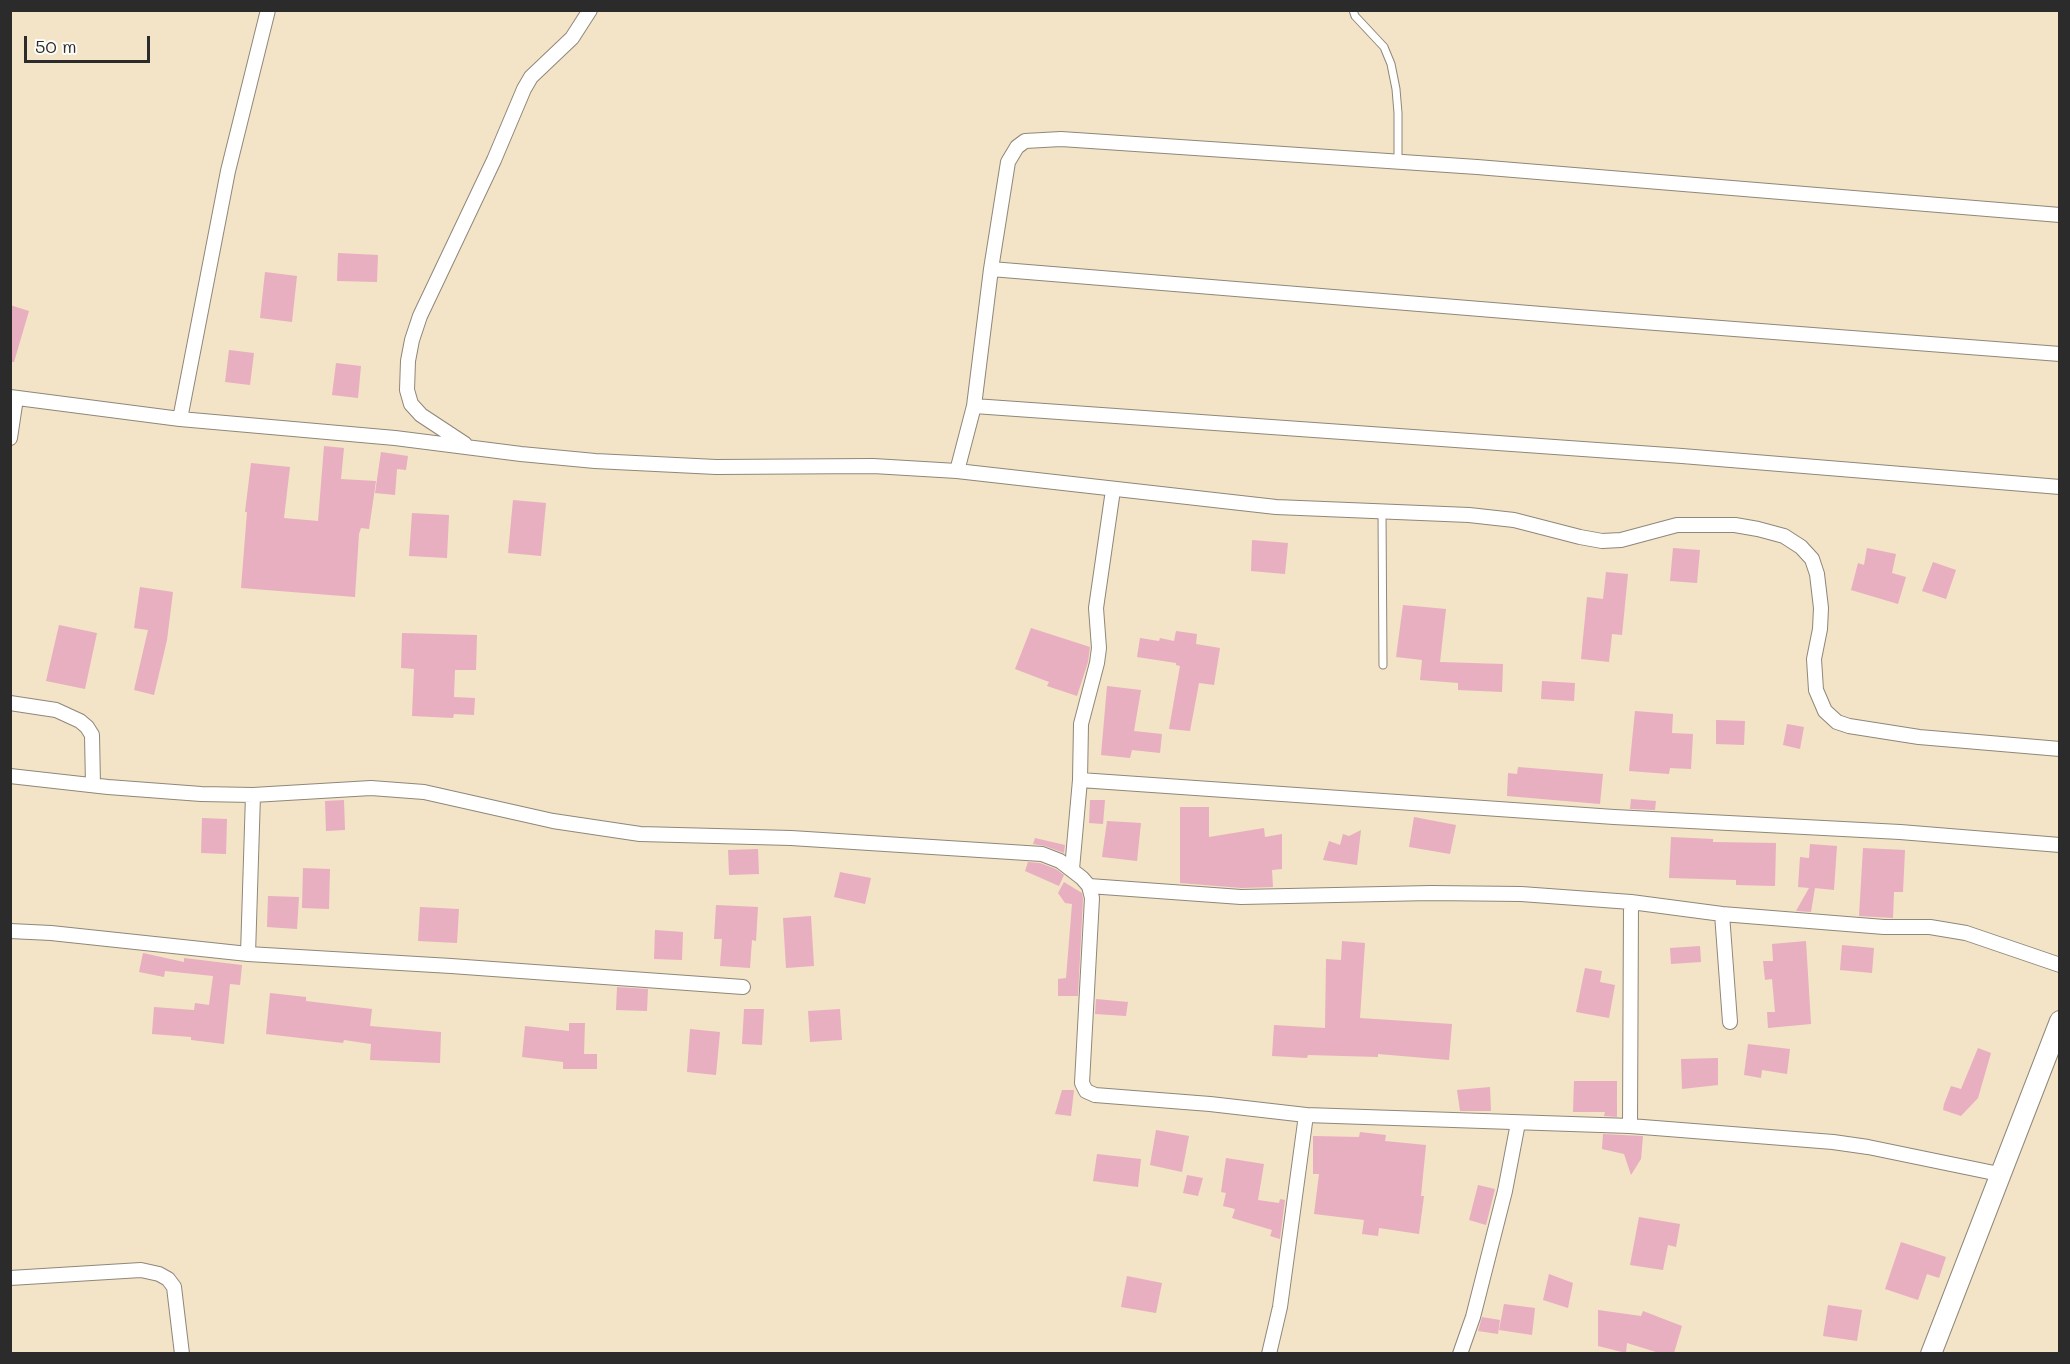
<!DOCTYPE html>
<html>
<head>
<meta charset="utf-8">
<style>
  body { margin:0 }
  #map { position:relative; width:2070px; height:1364px; overflow:hidden; background:#f3e3c7; font-family:Mali,sans-serif }
  canvas { display:block }
  .frame { position:absolute; inset:0; border:12px solid #2b2b2b; pointer-events:none }
  .scale { position:absolute; left:24px; top:36px; width:126px; height:27px; box-sizing:border-box; border:3px solid #2b2b2b; border-top:0; padding-left:8px; font-size:18px; line-height:21px; white-space:nowrap; color:#2b2b2b; -webkit-text-stroke:4px #fdfcf7; paint-order:stroke }
</style>
</head>
<body>
<div id="map">
<canvas width="2070" height="1364"></canvas>
<div class="frame"></div>
<div class="scale">50 m</div>
</div>
<script>
const c = document.querySelector('canvas').getContext('2d');
c.lineJoin = 'round';
function paint(path, color) {
  c.fillStyle = color;
  c.fill(path, 'evenodd');
}
function poly(rows) {
  const path = new Path2D();
  for (const r of rows) {
    path.moveTo(r[0], r[1]);
    for (let i = 2; i < r.length; i += 2) path.lineTo(r[i], r[i + 1]);
  }
  return path;
}
function trace(path, color, width, dash) {
  c.strokeStyle = color;
  c.lineWidth = width;
  c.lineCap = dash ? 'butt' : 'round';
  c.setLineDash(dash || []);
  c.stroke(path);
}
paint(poly([
  [338,253,378,255,377,282,337,281],
  [265,272,297,276,292,322,260,318],
  [10,305,29,311,14,362,10,362],
  [229,350,254,353,250,385,225,382],
  [336,363,361,366,358,398,332,395],
  [324,446,344,448,341,479,376,481,369,529,361,528,359,534,355,597,241,588,247,512,245,512,251,463,290,467,284,518,318,521],
  [381,452,408,456,406,470,397,469,395,495,375,493],
  [513,500,546,503,541,556,508,553],
  [412,513,449,515,447,558,409,556],
  [1252,540,1288,543,1285,574,1251,571],
  [1673,548,1700,550,1697,583,1670,581],
  [1867,548,1896,554,1892,573,1906,577,1898,604,1851,590,1858,563,1864,565],
  [1933,562,1956,570,1946,599,1922,591],
  [1606,572,1628,574,1622,635,1612,634,1609,662,1581,659,1587,597,1603,599],
  [140,587,173,592,167,640,154,695,134,690,148,630,134,628],
  [1403,605,1446,609,1440,662,1503,664,1502,692,1458,690,1458,683,1420,680,1422,660,1396,657],
  [59,625,97,633,85,689,46,681],
  [1031,628,1090,647,1088,662,1077,696,1047,686,1049,682,1015,669],
  [1176,631,1197,634,1196,644,1220,648,1214,685,1199,683,1190,731,1169,729,1180,666,1176,665,1176,663,1137,657,1140,638,1159,641,1160,638,1174,641],
  [402,633,477,635,476,670,455,670,454,697,475,698,474,715,454,714,453,718,412,716,414,669,401,668],
  [1542,681,1575,683,1574,701,1541,699],
  [1107,686,1141,690,1134,731,1162,734,1160,753,1132,750,1130,758,1101,755],
  [1635,711,1673,714,1672,733,1693,734,1691,769,1670,768,1669,774,1629,771],
  [1716,720,1745,721,1744,745,1716,744],
  [1787,724,1804,727,1800,749,1783,745],
  [1518,767,1603,774,1600,804,1507,796,1508,773,1517,774],
  [1631,799,1656,801,1655,810,1630,809],
  [344,800,345,830,326,831,325,801],
  [1090,800,1105,800,1103,824,1089,823],
  [1180,807,1209,807,1209,837,1264,828,1265,837,1282,834,1282,869,1272,870,1273,887,1241,888,1180,883],
  [1414,817,1456,825,1450,854,1409,847],
  [202,818,227,819,226,854,201,853],
  [1107,821,1141,823,1137,861,1102,857],
  [1361,830,1357,865,1323,860,1329,841,1340,845,1343,834,1349,836],
  [1671,837,1713,839,1713,842,1776,843,1775,886,1736,885,1736,880,1669,878],
  [1035,838,1065,845,1064,853,1045,846,1033,844],
  [1810,844,1837,846,1834,890,1815,888,1811,912,1796,911,1809,888,1798,887,1800,857,1809,858],
  [1863,848,1905,850,1903,892,1894,892,1893,918,1859,916],
  [758,849,759,874,729,875,728,850],
  [1028,862,1040,863,1056,869,1064,875,1059,886,1025,871],
  [303,868,330,869,329,909,302,908],
  [840,872,871,878,865,904,834,897],
  [1064,882,1082,893,1083,899,1078,996,1058,996,1058,979,1066,978,1072,904,1065,903,1058,893],
  [268,896,299,897,297,929,267,927],
  [716,905,758,907,756,941,752,940,750,968,720,966,722,939,714,939],
  [420,907,459,909,457,943,418,941],
  [811,916,814,966,786,968,783,918],
  [655,930,683,932,682,960,654,959],
  [1342,941,1365,943,1360,1018,1452,1024,1449,1060,1378,1054,1378,1057,1308,1055,1307,1058,1272,1056,1274,1025,1325,1028,1326,959,1341,960],
  [1806,941,1811,1024,1768,1028,1767,1012,1775,1012,1772,979,1765,980,1763,961,1773,961,1772,944],
  [1842,945,1874,948,1872,973,1840,970],
  [1700,946,1701,962,1671,964,1670,948],
  [143,953,184,962,184,958,242,965,240,985,230,984,224,1044,191,1040,191,1037,152,1034,154,1007,194,1010,195,1003,209,1005,213,976,165,971,164,977,139,972],
  [1585,968,1602,971,1600,982,1615,985,1609,1018,1576,1012],
  [617,987,648,989,647,1011,616,1010],
  [270,993,306,997,306,1001,372,1009,370,1026,441,1032,440,1063,370,1060,371,1044,344,1040,343,1043,266,1034],
  [1096,999,1128,1002,1126,1016,1095,1014],
  [744,1009,764,1009,762,1045,742,1044],
  [840,1009,842,1040,810,1042,808,1011],
  [569,1023,585,1023,584,1054,597,1054,597,1069,563,1069,563,1062,522,1057,525,1026,569,1031],
  [690,1029,720,1032,716,1075,687,1072],
  [1748,1044,1790,1049,1787,1074,1762,1070,1761,1078,1744,1075],
  [1978,1048,1991,1053,1978,1098,1961,1116,1943,1110,1944,1104,1951,1086,1961,1089],
  [1718,1058,1718,1085,1682,1089,1681,1059],
  [1574,1081,1617,1081,1617,1117,1604,1116,1605,1112,1573,1112],
  [1490,1087,1491,1111,1460,1111,1457,1090],
  [1062,1090,1074,1090,1071,1116,1055,1114],
  [1156,1130,1189,1136,1182,1172,1150,1165],
  [1360,1132,1386,1135,1385,1141,1426,1145,1421,1196,1424,1196,1419,1234,1379,1228,1378,1236,1362,1234,1364,1220,1314,1214,1319,1174,1313,1174,1313,1136,1359,1137],
  [1603,1134,1643,1136,1641,1159,1631,1175,1624,1154,1602,1149],
  [1097,1154,1141,1159,1138,1187,1093,1181],
  [1226,1158,1264,1164,1258,1200,1279,1203,1280,1199,1285,1200,1280,1239,1270,1236,1272,1230,1232,1218,1235,1209,1223,1206,1226,1193,1221,1192],
  [1187,1175,1203,1178,1198,1196,1183,1193],
  [1478,1185,1495,1189,1486,1225,1469,1220],
  [1639,1217,1680,1224,1676,1247,1668,1245,1663,1270,1630,1265],
  [1901,1242,1946,1257,1939,1278,1927,1274,1918,1300,1885,1289],
  [1549,1274,1573,1283,1568,1308,1543,1300],
  [1127,1276,1162,1283,1156,1313,1121,1307],
  [1504,1304,1535,1308,1532,1335,1499,1330],
  [1828,1305,1862,1310,1857,1341,1823,1336],
  [1598,1310,1641,1316,1643,1311,1682,1326,1674,1353,1659,1353,1627,1343,1626,1353,1598,1346],
  [1482,1317,1500,1320,1498,1334,1478,1331]
]), '#e7afc0');
const service = poly([
  [1353,10,1355,16,1384,47,1391,64,1396,89,1398,113,1398,162],
  [1382,513,1383,665]
]);
const minor = poly([
  [991,269,1578,317,2060,354],
  [10,397,180,419,395,438,521,454,595,461,716,467,873,466,957,471,1276,507,1469,515,1514,520,1580,537,1602,541,1621,540,1677,525,1735,525,1758,529,1784,536,1801,547,1812,559,1817,574,1821,608,1820,629,1814,659,1816,690,1825,711,1837,722,1849,726,1919,737,2060,749],
  [974,406,1682,456,2060,487],
  [180,419,228,171,268,10],
  [10,438,16,398],
  [465,444,421,415,411,404,407,390,408,361,412,340,420,316,494,160,524,89,531,77,572,38,590,10],
  [957,471,974,406,991,269,1008,162,1017,147,1025,141,1061,139,1477,167,2060,215],
  [10,703,56,710,80,721,87,727,92,735,93,785],
  [10,776,108,787,201,794,253,795,371,788,424,792,553,821,640,834,791,838,1042,854,1060,861,1082,878,1089,886,1092,898,1082,1083,1086,1091,1095,1095,1210,1104,1306,1115,1630,1126,1833,1142,1868,1147,1999,1174],
  [1080,780,1614,817,1900,832,2060,845],
  [1072,869,1080,780,1081,724,1097,663,1099,648,1096,608,1113,490],
  [1089,886,1241,897,1431,893,1521,894,1631,902,1722,914,1884,927,1930,927,1966,933,2060,965],
  [1722,914,1730,1022],
  [10,931,51,933,248,954,253,795],
  [248,954,451,966,743,987],
  [1630,1126,1631,902],
  [10,1278,141,1270,159,1274,168,1279,174,1287,182,1354],
  [1269,1354,1280,1307,1306,1115],
  [1460,1354,1473,1317,1505,1191,1518,1123]
]);
const secondary = poly([
  [1931,1354,2060,1021]
]);
trace(service, '#8f8779', 9);
trace(minor, '#8f8779', 16);
trace(secondary, '#8f8779', 22);
trace(service, '#fff', 7);
trace(minor, '#fff', 14);
trace(secondary, '#fff', 20);
</script>
</body>
</html>
